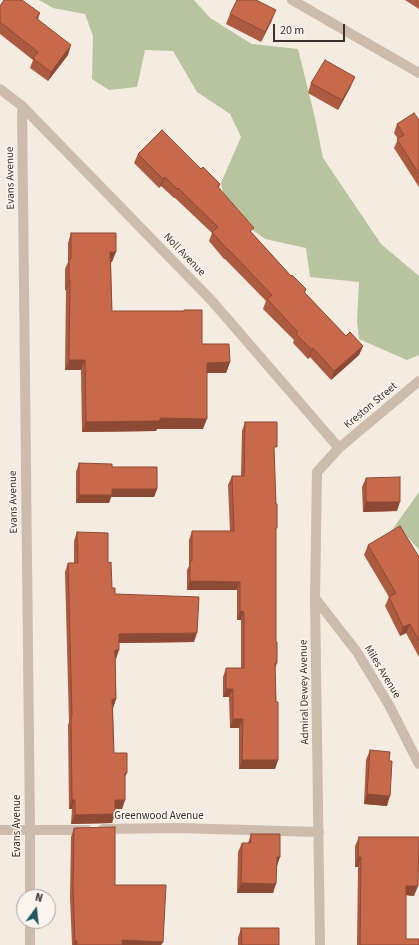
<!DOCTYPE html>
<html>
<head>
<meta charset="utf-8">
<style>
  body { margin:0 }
  #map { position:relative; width:419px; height:945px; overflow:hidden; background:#f4ebe1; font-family:"Source Sans 3",sans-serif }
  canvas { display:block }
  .north { position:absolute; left:16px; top:889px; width:40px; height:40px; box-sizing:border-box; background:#fbf5ee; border:1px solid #aea6a0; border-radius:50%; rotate:15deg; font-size:11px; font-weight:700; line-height:16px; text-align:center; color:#3b302b }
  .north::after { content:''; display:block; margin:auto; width:14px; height:18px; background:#1f5a5e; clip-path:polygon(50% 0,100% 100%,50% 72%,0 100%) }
  .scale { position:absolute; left:273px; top:24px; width:72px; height:18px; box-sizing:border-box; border:2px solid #3b302b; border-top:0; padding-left:5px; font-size:12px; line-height:14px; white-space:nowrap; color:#3b302b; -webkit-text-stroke:3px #fbf5ee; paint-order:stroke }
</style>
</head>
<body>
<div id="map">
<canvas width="419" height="945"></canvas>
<div class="north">N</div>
<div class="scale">20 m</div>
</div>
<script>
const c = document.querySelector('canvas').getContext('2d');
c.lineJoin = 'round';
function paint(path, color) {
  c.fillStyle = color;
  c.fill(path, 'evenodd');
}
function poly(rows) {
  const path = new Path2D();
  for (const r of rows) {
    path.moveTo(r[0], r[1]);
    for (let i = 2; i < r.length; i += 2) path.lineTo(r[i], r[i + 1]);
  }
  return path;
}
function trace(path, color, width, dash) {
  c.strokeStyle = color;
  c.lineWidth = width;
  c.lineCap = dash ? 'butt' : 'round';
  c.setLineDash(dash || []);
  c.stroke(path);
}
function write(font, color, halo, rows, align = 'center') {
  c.font = font + ' "Source Sans 3",sans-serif';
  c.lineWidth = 3;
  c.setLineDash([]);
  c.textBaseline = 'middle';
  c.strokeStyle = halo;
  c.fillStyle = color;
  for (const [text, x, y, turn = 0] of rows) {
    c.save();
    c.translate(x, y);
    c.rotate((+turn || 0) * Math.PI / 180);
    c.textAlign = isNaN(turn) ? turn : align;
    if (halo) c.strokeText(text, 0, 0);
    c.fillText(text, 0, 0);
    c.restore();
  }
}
paint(poly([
  [39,0,194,0,210,18,252,44,298,49,315,118,323,158,381,244,419,276,419,355,407,360,359,339,357,321,359,282,310,277,306,248,265,239,227,211,221,183,241,137,230,114,197,92,173,51,145,50,137,87,109,90,92,79,93,36,85,14,53,8],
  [419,492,419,550,406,535,392,530]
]), '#b8c4a0');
trace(poly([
  [292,0,419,73],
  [0,89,22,106,212,301,339,448],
  [22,106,30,831,30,897],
  [315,598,357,652,389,705,419,764],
  [103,829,177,828,319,832],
  [0,830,87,830],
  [30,945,30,921],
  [320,945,315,598,317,472,339,448,419,381]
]), '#cdbbac', 10);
paint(poly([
  [405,0,419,0,419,9],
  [0,6,40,13,38,19,68,55,48,81,30,68,33,60,0,34],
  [230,14,272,20,261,42,226,24],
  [311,83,351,86,338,110,308,93],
  [419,120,419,187,394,148,398,139,394,133,397,124],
  [138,154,201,169,220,184,219,188,252,233,291,276,306,289,305,293,346,336,363,346,359,355,331,380,310,357,308,359,293,343,294,340,263,309,266,301,225,259,224,259,209,241,212,233,175,198,174,198,161,186,159,188,134,163],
  [71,233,112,262,111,262,112,311,202,344,230,362,226,373,207,373,203,429,157,429,156,431,82,432,81,370,65,370,66,290,65,290,65,269,68,262,68,243],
  [245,422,274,453,276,532,276,642,277,663,275,669,276,702,278,760,275,769,239,769,239,728,230,728,229,697,223,697,223,677,226,668,241,668,241,620,237,620,237,590,187,590,187,570,189,566,189,540,192,531,230,531,228,485,232,476,241,476,242,431],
  [79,463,112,467,157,489,154,497,111,497,109,503,76,503,76,472],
  [366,478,397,511,363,512,362,487],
  [77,532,108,563,112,588,115,594,194,642,119,643,116,659,115,659,116,699,113,708,114,753,127,773,125,777,125,800,122,809,115,809,112,823,71,824,72,809,69,809,68,725,69,722,65,572,68,563,74,563,74,541],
  [368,545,419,557,419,657,406,633,400,636,385,606,389,597,364,555],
  [370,750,387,806,364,804,366,760],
  [74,828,115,885,163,942,161,945,72,945,70,897,71,837],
  [251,834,280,857,277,866,273,893,237,893,238,852,242,843,248,843],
  [359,837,414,896,406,895,406,939,419,945,357,945,358,867,355,867,355,846],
  [241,928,279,945,238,945,238,938]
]), '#ac5a40');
paint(poly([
  [276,10,272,20,261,42,265,32],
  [71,45,68,55,48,81,51,72],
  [355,77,351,86,338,110,342,100],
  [165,177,161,186,159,188,163,179],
  [110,252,116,252,112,262,107,262],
  [69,280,70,280,66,290,65,290],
  [363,346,359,355,331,380,334,371],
  [313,348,310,357,308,359,312,350],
  [69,360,85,360,81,370,65,370],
  [230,362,226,373,203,373,207,363],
  [160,418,207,419,203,429,157,429,156,431,82,432,86,422],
  [112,489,157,489,154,497,111,497,109,503,76,503,79,495],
  [366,502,400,502,397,511,363,512],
  [190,581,240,582,237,590,187,590],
  [240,611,244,612,241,620,237,620],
  [410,624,406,633,400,636,403,627],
  [197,633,194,642,116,643,119,634],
  [115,650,119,650,116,659,112,659],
  [226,689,233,689,229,697,223,697],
  [112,699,116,699,113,708,109,708],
  [233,719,243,719,239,728,230,728],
  [242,760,278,760,275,769,239,769],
  [367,794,390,796,387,806,364,804],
  [72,800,75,800,72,809,69,809],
  [115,800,125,800,122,809,112,809],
  [115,814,112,823,71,824,75,815],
  [277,857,280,857,276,867],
  [358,857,361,857,358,867,355,867],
  [241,883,276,884,273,893,237,893],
  [406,886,418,886,414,896,403,895],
  [122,940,163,942,161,945,120,945],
  [75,941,77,941,76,945,74,945]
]), '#8c4a34');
const building = poly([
  [4,0,22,0,40,13,36,18,71,45,51,72,33,58,38,52,0,22,0,6,4,0],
  [237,0,256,0,276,10,265,32,230,14,237,0],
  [325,60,355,77,342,100,311,83,325,60],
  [414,113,419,120,419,174,397,139,404,135,397,124,414,113],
  [162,130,201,169,203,167,220,184,218,187,254,228,250,231,291,276,292,275,306,289,304,292,346,336,350,332,363,346,334,371,313,348,312,350,296,334,298,332,267,299,272,295,228,249,228,250,212,232,218,227,178,188,177,189,165,177,163,179,138,154,162,130],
  [71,233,116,233,116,252,110,252,112,311,184,311,184,310,202,310,202,344,229,344,230,362,207,363,207,419,160,418,160,421,86,422,85,360,69,360,70,280,69,280,69,259,71,259,71,233],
  [245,422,277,422,277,447,274,447,276,504,277,504,277,528,276,528,276,642,277,642,277,663,275,663,276,702,278,702,278,760,242,760,243,719,233,719,233,689,226,689,226,668,244,668,244,612,240,611,240,582,190,581,190,561,192,561,192,531,234,531,232,476,244,476,245,422],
  [79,463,112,464,112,467,157,467,157,489,112,489,112,495,79,495,79,463],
  [400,477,400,502,366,502,366,478,400,477],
  [400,526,419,557,419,641,410,624,403,627,389,597,396,593,368,545,400,526],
  [77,532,108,533,108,563,111,562,112,588,115,588,115,594,199,597,197,633,119,634,119,650,115,650,116,699,112,699,114,753,127,753,127,773,125,773,125,800,115,800,115,814,75,815,75,800,72,800,71,716,72,716,68,563,78,563,77,532],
  [370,750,390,752,389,761,392,761,390,796,367,794,370,750],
  [115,827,115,885,166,885,163,942,122,940,122,945,77,945,77,941,75,941,73,888,74,828,115,827],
  [251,834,280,834,280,857,277,857,276,884,241,883,242,843,251,843,251,834],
  [359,837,419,837,418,886,406,886,406,939,419,939,419,945,360,945,361,857,358,857,359,837],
  [241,928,279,928,279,945,242,945,241,928]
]);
paint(building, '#c8694b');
trace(building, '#8c4a34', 1);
write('11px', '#3b302b', '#fbf5ee', [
  ["Evans Avenue",11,178,-91],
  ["Noll Avenue",184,255,46],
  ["Kreston Street",371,406,-40],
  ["Evans Avenue",14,502,-91],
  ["Miles Avenue",382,672,59],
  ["Admiral Dewey Avenue",305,692,-91],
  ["Greenwood Avenue",159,817],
  ["Evans Avenue",18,826,-90]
]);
</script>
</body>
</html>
